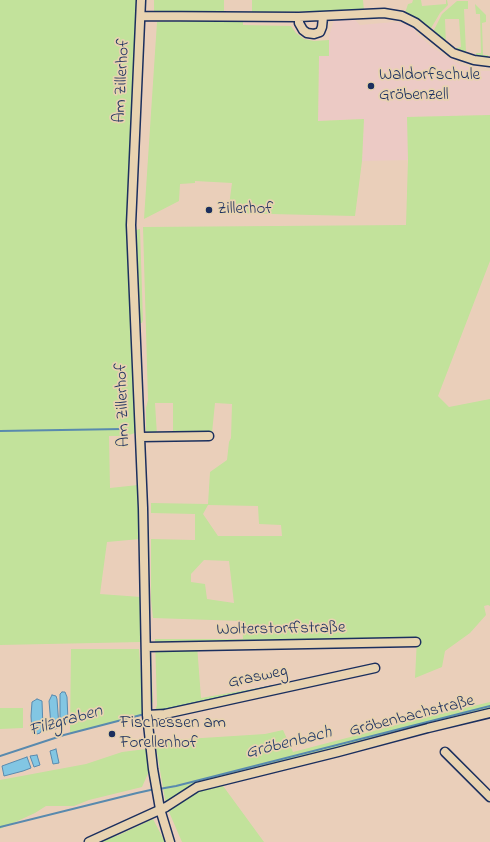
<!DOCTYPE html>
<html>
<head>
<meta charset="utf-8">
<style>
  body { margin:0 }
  canvas { display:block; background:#eacfba }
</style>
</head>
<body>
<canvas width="490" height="842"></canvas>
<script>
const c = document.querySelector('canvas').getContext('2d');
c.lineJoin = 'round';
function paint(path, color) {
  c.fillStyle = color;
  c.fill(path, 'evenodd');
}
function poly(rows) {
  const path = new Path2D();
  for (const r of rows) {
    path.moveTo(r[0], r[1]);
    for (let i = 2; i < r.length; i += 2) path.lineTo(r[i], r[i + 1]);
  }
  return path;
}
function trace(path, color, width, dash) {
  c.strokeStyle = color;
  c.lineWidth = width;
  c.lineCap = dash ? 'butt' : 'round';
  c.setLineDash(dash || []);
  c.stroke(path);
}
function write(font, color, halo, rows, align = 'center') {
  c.font = font + ' "Indie Flower",sans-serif';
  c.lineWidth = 3.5;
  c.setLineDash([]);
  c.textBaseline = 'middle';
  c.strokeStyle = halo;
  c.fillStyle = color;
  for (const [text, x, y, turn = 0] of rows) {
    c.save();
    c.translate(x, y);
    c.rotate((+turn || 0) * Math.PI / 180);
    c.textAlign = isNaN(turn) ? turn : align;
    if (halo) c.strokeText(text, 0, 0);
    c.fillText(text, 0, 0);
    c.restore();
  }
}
paint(poly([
  [334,20,355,20,360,25,394,22,409,24,415,28,416,33,432,47,460,65,473,68,476,71,490,71,490,115,408,117,408,160,362,161,364,119,318,121,319,56,329,56,329,36]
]), '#eccac5');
paint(poly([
  [0,0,137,0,129,235,136,421,135,433,126,436,109,436,110,488,138,485,140,539,107,542,100,594,141,597,142,642,0,645],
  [154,0,224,0,224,14,154,13],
  [252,0,363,0,364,11,252,12],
  [413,0,421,0,422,6,446,4,446,0,447,0,448,5,440,13,430,30,405,13,408,4,412,3],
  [457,1,468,1,468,9,464,9,466,52,470,53,470,56,457,52,457,48,461,47,459,19,445,19,446,46,433,32,442,14],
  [475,4,486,15,486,22,482,23,483,55,488,55,488,58,477,59,476,53,481,53,480,14,476,14],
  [243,20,243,25,291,26,296,33,304,39,314,41,329,40,329,56,319,56,318,121,364,119,362,161,355,216,228,213,232,183,195,181,195,183,180,184,179,201,144,219,157,22],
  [490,115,490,261,438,396,449,407,490,399,490,606,488,605,484,606,486,615,470,633,445,651,442,667,415,678,417,639,197,645,201,698,280,684,279,687,154,714,157,705,155,639,243,639,242,621,153,618,151,600,151,539,195,540,195,514,151,513,151,503,208,504,210,472,227,460,229,442,231,438,232,404,215,403,212,433,173,435,173,403,155,403,157,435,146,435,146,408,148,400,143,227,406,225,408,160,407,117],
  [208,505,258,506,259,524,281,525,282,536,218,536,203,514],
  [204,560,229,561,234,603,207,599,205,584,191,582,191,574],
  [140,229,143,320,142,323,138,323,136,233,136,230],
  [71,649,139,649,144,714,70,733],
  [151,651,153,701,150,712,148,654],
  [490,702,490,711,429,723,218,779,264,842,182,842,166,805,155,741,265,734,283,730,293,752,427,717],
  [0,708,23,708,23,728,0,729],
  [146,749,150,769,142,787,89,800,74,806,46,806,35,813,0,829,0,780,86,764,122,752],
  [153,819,165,842,96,842,119,835]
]), '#c2e29b');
const water = poly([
  [62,692,65,692,67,697,68,721,66,724,61,725,60,722,60,694,62,692],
  [52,695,56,696,57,699,59,727,55,729,51,727,50,713,49,701,52,695],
  [37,699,42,701,43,728,40,733,37,734,32,732,31,716,32,702,37,699],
  [56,749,59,763,53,764,50,751,56,749],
  [37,755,40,765,34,767,30,756,37,755],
  [27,757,31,768,23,771,4,776,2,766,27,757]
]);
paint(water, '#82c6e3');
trace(water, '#598aae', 1);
trace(poly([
  [0,431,123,429],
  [158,711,273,686],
  [0,756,64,735,141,715],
  [159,789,176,786,490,706],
  [0,827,137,793,155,789]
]), '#598aae', 2);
const minor = poly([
  [141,0,131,225,143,508,147,715,153,769,160,809,170,842],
  [141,16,299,17,384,13,402,16,416,23,453,53,474,60,490,62],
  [299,17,299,23,303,30,307,33,314,34,320,32,322,27,323,17],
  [140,437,209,436],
  [146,647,416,642],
  [147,715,165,714,375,668],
  [445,752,490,797],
  [89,842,166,807,197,787,338,752,428,728,490,713]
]);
trace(minor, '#1b2f5e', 11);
trace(minor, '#e8d3b1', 8);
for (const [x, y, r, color] of [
  [371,86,4,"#1b2f5e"],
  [209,210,4,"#1b2f5e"],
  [112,734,4,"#1b2f5e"]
]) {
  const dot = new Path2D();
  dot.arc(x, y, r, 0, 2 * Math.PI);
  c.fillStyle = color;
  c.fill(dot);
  trace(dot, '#e8d3b1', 1.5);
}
write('17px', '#1b2f5e', '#e8d3b1', [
  ["Waldorfschule",379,76],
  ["Gröbenzell",379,96],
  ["Zillerhof",217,210],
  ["Fischessen am",120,724],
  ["Forellenhof",120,744]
], 'left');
write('17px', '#1b2f5e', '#e8d3b1', [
  ["Am Zillerhof",123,81,-87],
  ["Am Zillerhof",124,405,-92],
  ["Wolterstorffstraße",281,630,-1],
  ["Grasweg",258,678,-12],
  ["Gröbenbachstraße",412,717,-14]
]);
write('italic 18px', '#253e6b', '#e8d3b1', [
  ["Filzgraben",66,722,-16],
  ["Gröbenbach",289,744,-14]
]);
</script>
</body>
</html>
